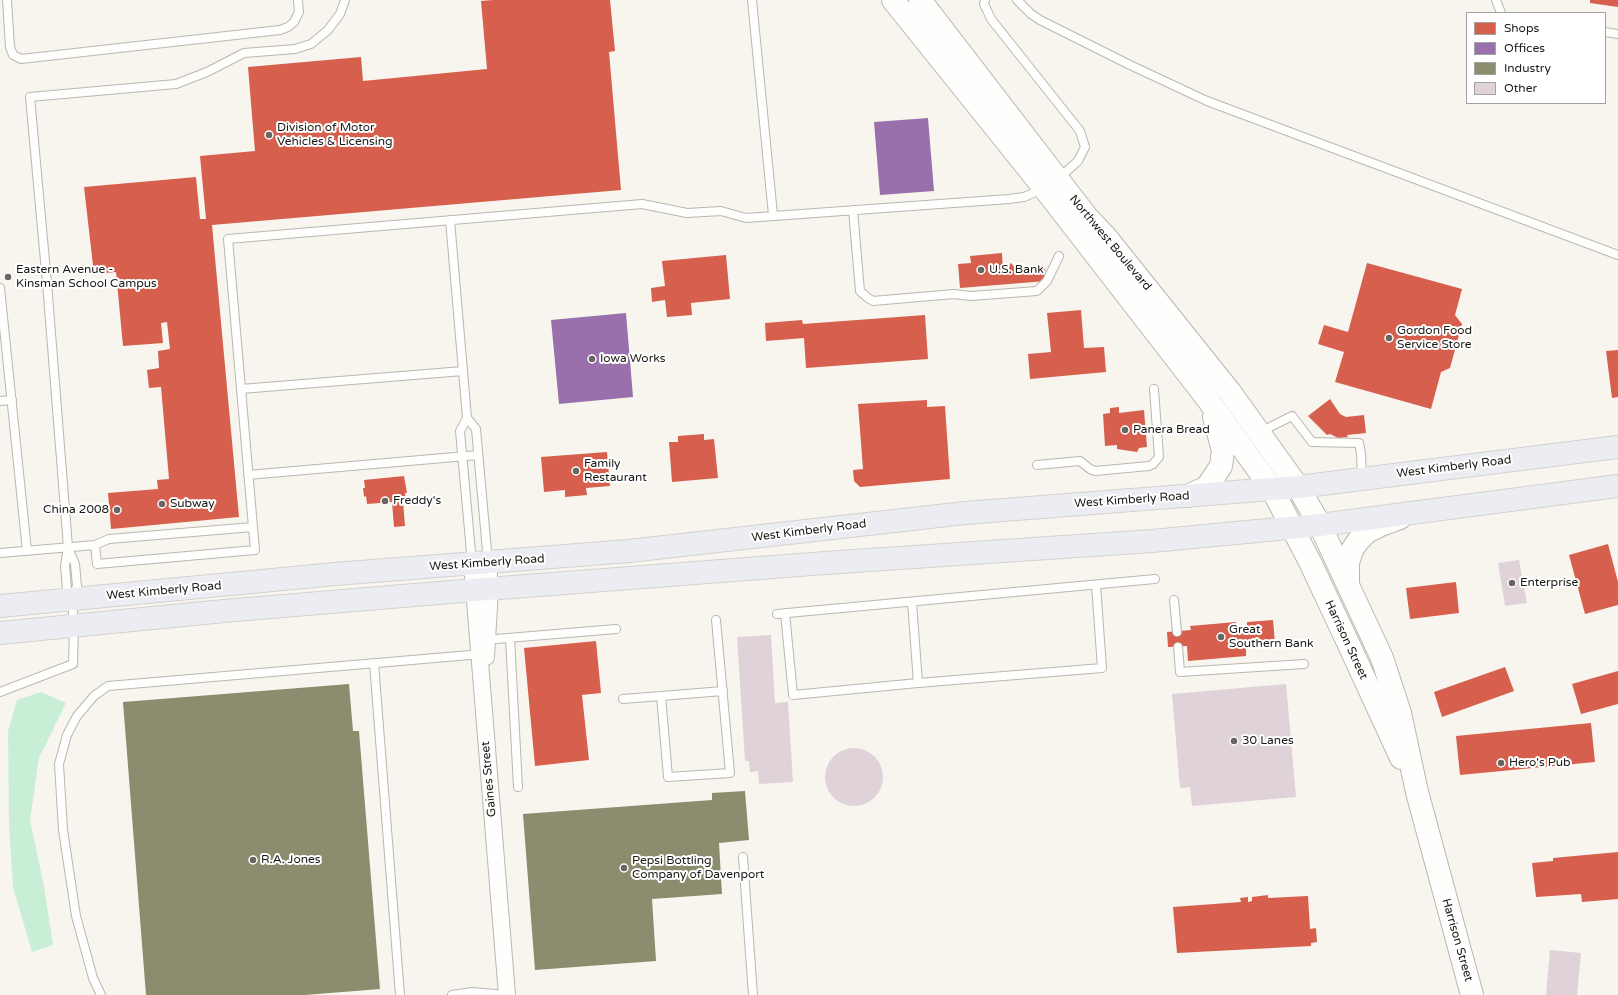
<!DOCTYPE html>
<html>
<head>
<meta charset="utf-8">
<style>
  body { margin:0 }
  #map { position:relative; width:1618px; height:995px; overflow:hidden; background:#f8f5ee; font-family:"Varela Round",sans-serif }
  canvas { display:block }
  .legend { position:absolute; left:1466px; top:12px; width:140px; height:92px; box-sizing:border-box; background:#fff; border:1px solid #a4a3a1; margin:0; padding:5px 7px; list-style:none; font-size:12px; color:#1b1915 }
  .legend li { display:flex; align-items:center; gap:8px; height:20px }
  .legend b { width:20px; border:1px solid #a4a3a1 }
</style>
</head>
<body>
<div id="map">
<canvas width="1618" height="995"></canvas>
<ul class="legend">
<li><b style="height:11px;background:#d6604d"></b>Shops</li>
<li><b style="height:11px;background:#9970ab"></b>Offices</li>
<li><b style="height:11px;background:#8c8c6e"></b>Industry</li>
<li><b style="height:11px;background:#dfd2d9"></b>Other</li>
</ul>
</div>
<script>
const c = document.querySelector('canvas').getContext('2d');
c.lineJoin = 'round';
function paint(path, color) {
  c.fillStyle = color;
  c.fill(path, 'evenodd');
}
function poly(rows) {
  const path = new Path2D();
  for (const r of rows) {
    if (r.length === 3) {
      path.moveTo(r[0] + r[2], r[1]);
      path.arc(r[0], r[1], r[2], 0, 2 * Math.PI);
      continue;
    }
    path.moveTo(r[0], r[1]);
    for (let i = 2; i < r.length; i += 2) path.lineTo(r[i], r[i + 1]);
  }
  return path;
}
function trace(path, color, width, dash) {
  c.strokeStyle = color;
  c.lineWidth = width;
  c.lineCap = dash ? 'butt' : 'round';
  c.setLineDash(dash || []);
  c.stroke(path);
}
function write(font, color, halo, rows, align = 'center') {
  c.font = font + ' "Varela Round",sans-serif';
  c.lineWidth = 4;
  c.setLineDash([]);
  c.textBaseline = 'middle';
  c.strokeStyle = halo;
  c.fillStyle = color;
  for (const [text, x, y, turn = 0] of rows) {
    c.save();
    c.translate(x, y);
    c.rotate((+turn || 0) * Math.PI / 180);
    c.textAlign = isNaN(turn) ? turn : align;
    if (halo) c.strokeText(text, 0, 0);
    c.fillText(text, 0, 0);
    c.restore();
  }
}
paint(poly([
  [41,692,66,703,39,758,30,820,44,886,53,945,32,952,13,887,9,825,8,731,17,700]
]), '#c8efd6');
paint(poly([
  [493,0,610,0,615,51,609,52,621,190,212,225,239,517,111,529,108,493,158,489,157,480,169,479,161,387,149,388,147,370,159,368,158,351,170,349,167,322,161,323,163,343,123,346,116,272,94,274,84,187,196,177,200,219,206,219,200,156,255,151,248,67,361,57,363,81,487,69,481,1],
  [1590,0,1618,0,1618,7,1590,3],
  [1002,253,1003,272,1011,263,1016,269,1045,267,1046,281,960,288,958,264,971,263,970,256],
  [726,255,730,299,691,303,692,315,667,317,665,300,652,302,651,288,665,286,662,261],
  [1367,263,1462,289,1455,315,1462,324,1450,368,1441,372,1431,409,1335,382,1344,352,1318,344,1324,325,1348,332],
  [1081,310,1084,348,1104,347,1106,372,1030,379,1028,354,1051,352,1047,313],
  [925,315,928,359,806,368,804,338,766,341,765,323,802,320,803,324],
  [1618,350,1618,397,1612,398,1606,351],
  [1330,399,1340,414,1346,417,1364,415,1366,433,1347,435,1348,437,1338,438,1330,434,1327,435,1308,416],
  [927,400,927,407,945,406,950,479,860,487,854,481,853,470,863,469,858,404],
  [1119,407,1119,413,1144,410,1147,447,1139,448,1137,452,1117,449,1117,445,1105,446,1103,414,1110,413,1110,408],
  [704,434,704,440,714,439,718,478,672,482,669,442,678,442,678,436],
  [607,452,610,486,586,488,587,495,565,497,565,490,544,492,541,457],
  [404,476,407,493,405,493,406,501,403,501,405,526,394,527,392,502,367,504,366,496,364,497,363,488,365,488,364,480],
  [1608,544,1618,582,1618,605,1585,614,1569,555],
  [1456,582,1459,613,1410,619,1406,588],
  [1273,620,1275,643,1246,645,1246,656,1188,661,1187,646,1168,647,1167,632,1191,630,1190,626,1236,622,1237,629,1247,628,1247,622],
  [596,641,601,693,582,695,589,760,535,766,524,648],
  [1505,667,1514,691,1442,717,1434,692],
  [1618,671,1618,704,1581,714,1572,684],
  [1591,723,1595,762,1460,775,1456,736],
  [1618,852,1618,899,1582,902,1581,894,1536,897,1532,863,1553,861,1553,858],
  [1268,895,1268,898,1308,896,1310,929,1316,928,1317,942,1311,943,1311,946,1177,953,1173,907,1241,902,1240,898,1248,897,1248,902,1252,901,1252,897]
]), '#d6604d');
paint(poly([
  [928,118,934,191,880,195,874,122],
  [626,313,633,397,559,404,551,320]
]), '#9970ab');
paint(poly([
  [349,684,353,731,359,731,380,989,305,995,146,995,123,702],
  [745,791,749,840,719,843,722,894,652,899,656,961,535,970,523,814,712,800,712,793]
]), '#8c8c6e');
paint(poly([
  [1519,560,1527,603,1505,606,1498,563],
  [771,635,775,703,788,702,793,782,759,784,758,771,750,772,749,761,745,761,737,637],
  [1286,684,1296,797,1192,806,1190,787,1180,788,1172,694],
  [854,777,29],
  [1550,950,1581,953,1577,995,1546,995]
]), '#dfd2d9');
const lane = poly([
  [7,0,10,47,13,55,21,59,280,30,288,27,294,22,299,12,298,0],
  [752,0,773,215],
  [985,0,984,4,991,19,1080,131,1085,147,1078,161,1059,178],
  [1017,0,1031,14,1040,20,1130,65,1207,101,1618,255],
  [1496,0,1501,13],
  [1605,32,1618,34],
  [853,210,860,291,868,298,873,301,954,294,971,296,1037,291,1047,281,1059,256],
  [450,220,467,418,476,429,488,562],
  [0,288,27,551],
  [241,389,463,371],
  [0,401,12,400],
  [467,418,460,431,472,563],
  [1260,432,1292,416,1312,442,1359,443,1361,453,1362,478],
  [1037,465,1080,461,1090,469,1095,471,1149,466,1153,464,1159,457,1154,389],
  [248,475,478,455],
  [95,545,97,564,255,550,228,239,642,204,687,213,721,211,746,218,1009,199,1024,197,1043,189],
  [68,548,75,564,77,586,72,598],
  [0,553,95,545,109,539,253,527],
  [1174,600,1177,632],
  [912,602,918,683,1102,668,1096,585],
  [785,613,793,695,918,683],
  [777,614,1155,579],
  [716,620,730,773,668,777,661,696,723,691],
  [510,638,518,787],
  [484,640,616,629],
  [1178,647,1180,672,1304,664],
  [374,663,400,995],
  [0,692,73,664,74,626,72,600,67,589,65,566,68,547,47,283,30,97,176,84,207,72,244,53,295,49,311,44,328,30,340,14,345,0],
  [623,699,661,696],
  [743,857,753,995],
  [101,995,93,978,76,916,63,830,59,764,67,735,77,716,94,696,108,686,482,654],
  [452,995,472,992,507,995]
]);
const street = poly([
  [472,564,507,995],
  [486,657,490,589,488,563]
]);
const secondary = poly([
  [893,0,1044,188,1209,401,1272,489,1310,562,1349,645,1401,758],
  [920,0,1087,217,1106,237,1230,392,1298,487,1320,525,1382,658,1400,713,1417,792,1472,995],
  [1188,496,1207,487,1221,466,1223,451,1214,417],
  [1348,584,1348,563,1352,550,1358,541,1367,532,1381,525,1400,518]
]);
const primary = poly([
  [0,606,335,574,629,551,965,513,1298,487,1618,447],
  [0,633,224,611,474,590,825,563,1152,541,1320,525,1618,486]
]);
trace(lane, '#b9b7b2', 10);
trace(street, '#b9b7b2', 18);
trace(secondary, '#b9b7b2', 24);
trace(primary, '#d4d2ce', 24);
trace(lane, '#fefefc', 8);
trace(street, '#fefefc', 16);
trace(secondary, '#fefefc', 22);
trace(primary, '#ebedf2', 22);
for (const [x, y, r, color] of [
  [269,135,4,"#686661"],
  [981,270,4,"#686661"],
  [8,277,4,"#686661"],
  [1389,338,4,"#686661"],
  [592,359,4,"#686661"],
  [1125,430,4,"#686661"],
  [576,471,4,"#686661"],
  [385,501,4,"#686661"],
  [162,504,4,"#686661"],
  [117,510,4,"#686661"],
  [1512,583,4,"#686661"],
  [1221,637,4,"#686661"],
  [1234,741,4,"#686661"],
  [1501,763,4,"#686661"],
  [253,860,4,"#686661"],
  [624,868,4,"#686661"]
]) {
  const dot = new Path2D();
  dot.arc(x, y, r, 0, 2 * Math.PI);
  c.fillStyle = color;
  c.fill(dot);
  trace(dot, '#fff', 1.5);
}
write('12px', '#1b1915', '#fff', [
  ["Division of Motor",277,128],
  ["Vehicles & Licensing",277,142],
  ["Eastern Avenue -",16,270],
  ["Kinsman School Campus",16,284],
  ["U.S. Bank",989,270],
  ["Gordon Food",1397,331],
  ["Service Store",1397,345],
  ["Iowa Works",600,359],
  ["Panera Bread",1133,430],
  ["Family",584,464],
  ["Restaurant",584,478],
  ["Freddy's",393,501],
  ["Subway",170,504],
  ["China 2008",109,510,"right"],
  ["Enterprise",1520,583],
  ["Great",1229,630],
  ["Southern Bank",1229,644],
  ["30 Lanes",1242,741],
  ["Hero's Pub",1509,763],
  ["R.A. Jones",261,860],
  ["Pepsi Bottling",632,861],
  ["Company of Davenport",632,875]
], 'left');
write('12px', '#1b1915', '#fff', [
  ["Northwest Boulevard",1110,243,50],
  ["West Kimberly Road",1454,467,-7],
  ["West Kimberly Road",1132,500,-4],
  ["West Kimberly Road",809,531,-7],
  ["West Kimberly Road",487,563,-4],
  ["West Kimberly Road",164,591,-5],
  ["Harrison Street",1346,640,65],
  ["Gaines Street",489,779,-95],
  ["Harrison Street",1457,940,74]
]);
</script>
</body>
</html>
